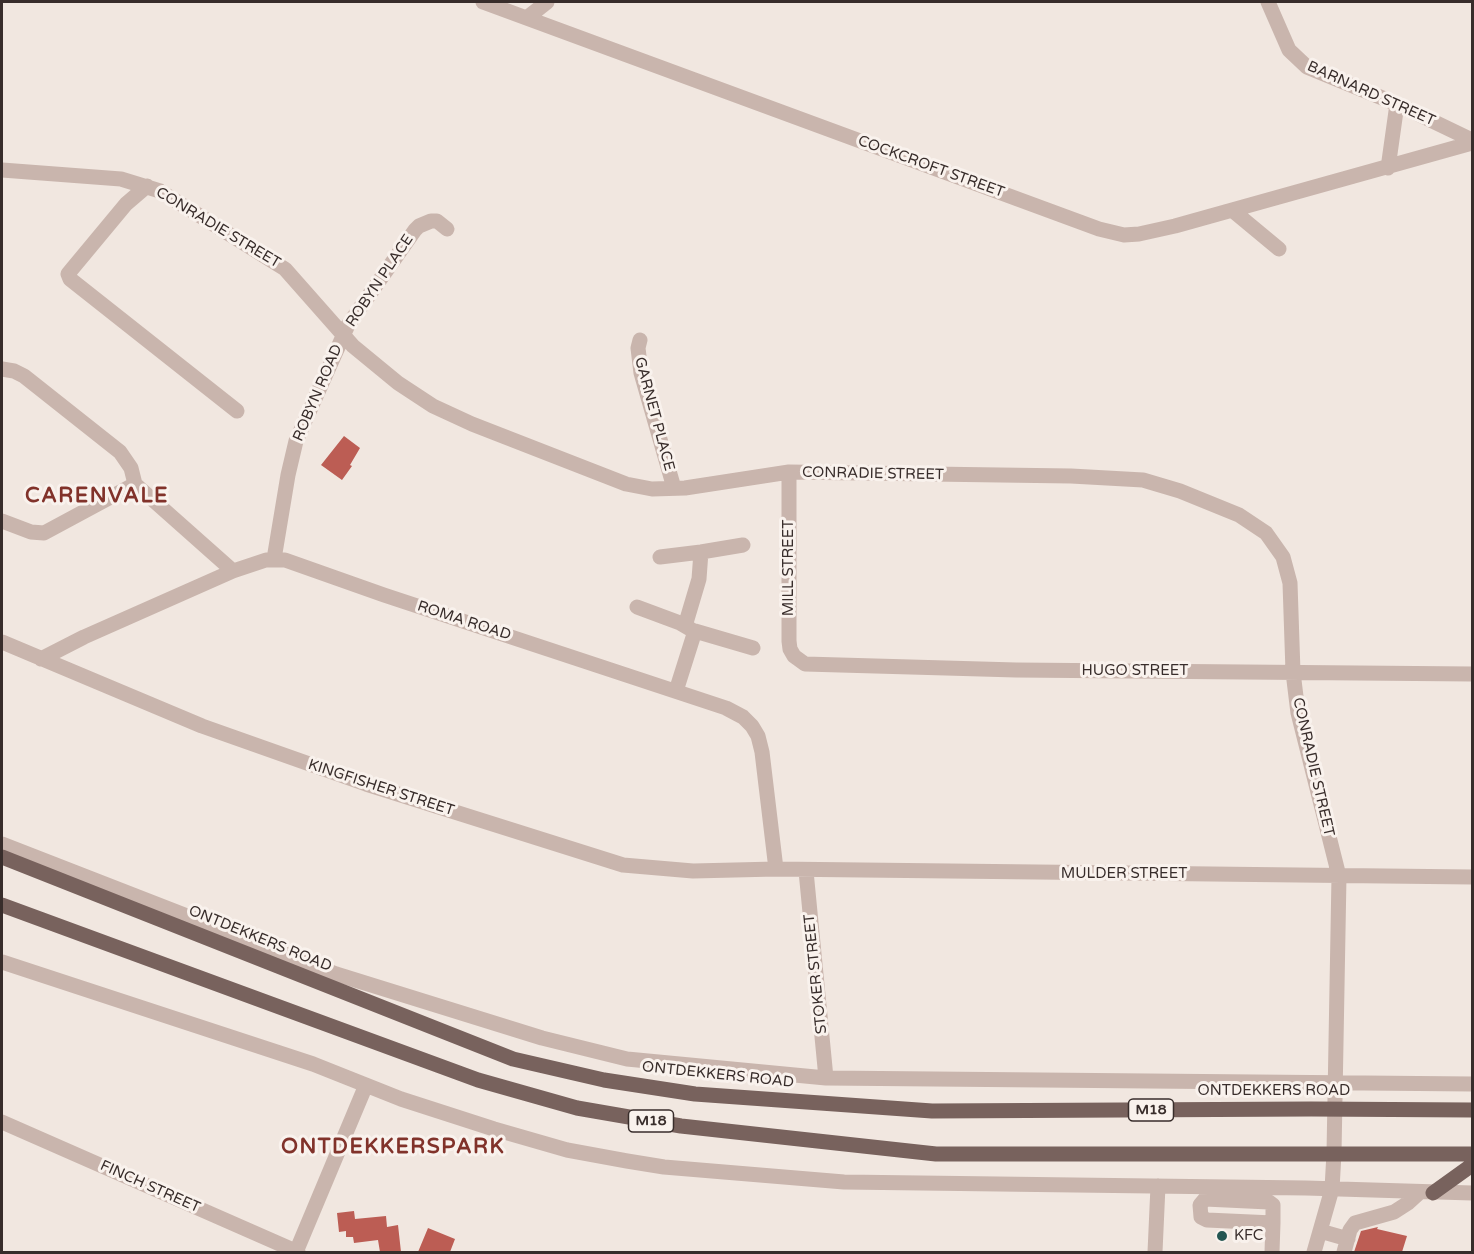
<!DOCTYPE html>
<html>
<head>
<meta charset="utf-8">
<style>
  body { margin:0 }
  #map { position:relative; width:1474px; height:1254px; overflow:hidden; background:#f1e7e0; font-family:"Varela Round",sans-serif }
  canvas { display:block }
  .frame { position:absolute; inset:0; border:3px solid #382d2b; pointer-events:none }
</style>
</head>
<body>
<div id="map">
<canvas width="1474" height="1254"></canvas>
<div class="frame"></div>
</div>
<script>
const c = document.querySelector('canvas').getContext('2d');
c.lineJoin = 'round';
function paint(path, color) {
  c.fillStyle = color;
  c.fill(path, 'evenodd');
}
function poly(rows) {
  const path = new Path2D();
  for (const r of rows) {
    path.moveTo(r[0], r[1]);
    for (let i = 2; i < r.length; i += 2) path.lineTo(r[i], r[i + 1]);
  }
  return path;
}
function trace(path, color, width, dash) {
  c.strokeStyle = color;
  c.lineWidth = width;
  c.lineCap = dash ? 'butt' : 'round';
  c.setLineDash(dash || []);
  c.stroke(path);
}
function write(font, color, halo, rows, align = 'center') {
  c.font = font + ' "Varela Round",sans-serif';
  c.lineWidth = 6;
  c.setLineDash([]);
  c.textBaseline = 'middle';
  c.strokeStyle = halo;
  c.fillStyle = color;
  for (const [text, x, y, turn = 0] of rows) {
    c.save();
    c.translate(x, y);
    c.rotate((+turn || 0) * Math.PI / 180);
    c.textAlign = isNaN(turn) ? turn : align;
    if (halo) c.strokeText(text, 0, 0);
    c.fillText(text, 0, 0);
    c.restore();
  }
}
paint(poly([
  [344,436,360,448,350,465,352,466,342,480,321,465],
  [354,1211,355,1219,386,1216,387,1227,398,1225,401,1252,380,1252,378,1240,354,1243,353,1237,346,1237,346,1231,339,1232,337,1213],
  [1378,1227,1377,1229,1407,1236,1402,1252,1354,1252,1361,1231],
  [428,1228,455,1239,450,1252,418,1252]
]), '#bc5d54');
trace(poly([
  [483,2,1099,229,1124,235,1139,234,1175,226,1472,143],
  [1268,2,1289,50,1307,67,1397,104,1472,140],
  [528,17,547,2],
  [1388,168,1397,104],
  [2,170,121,179,160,191,285,269,353,346,398,383,433,406,472,424,626,484,652,489,685,488,789,472,1071,476,1143,480,1180,491,1239,515,1266,533,1283,557,1290,583,1293,672,1298,713,1339,876,1334,1153,1332,1189,1314,1252],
  [147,186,126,204,72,269,68,274,70,279,237,411],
  [1232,210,1279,249],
  [640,340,638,348,641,373,674,488],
  [2,369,14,371,24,376,120,452,131,468,135,484,233,571],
  [789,472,789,641,790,649,794,656,805,664,1016,670,1472,674],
  [2,521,31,532,44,533,135,484],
  [660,557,701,552,743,545],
  [274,559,288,475,296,441,348,325,415,230,419,226,431,221,437,221,447,229],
  [637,607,680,623,692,630],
  [685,626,699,579,701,552],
  [2,642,202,726,366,784,623,865,693,871,776,869,1472,877],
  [41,659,84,637,233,571,266,560,285,560,384,595,726,708,743,717,752,726,758,736,762,752,776,869],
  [676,691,695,631,753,648],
  [2,844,336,974,542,1038,627,1059,826,1078,1472,1084],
  [806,871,826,1078],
  [2,962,313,1064,401,1099,494,1129,567,1150,627,1161,664,1167,844,1182,1306,1188,1472,1193],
  [2,1122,298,1252],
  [1320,1231,1348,1239],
  [296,1252,366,1085],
  [1155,1252,1158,1186],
  [1272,1252,1273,1223,1273,1205,1269,1202,1205,1199,1200,1205,1201,1217,1207,1220,1273,1223],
  [1344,1252,1350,1230,1355,1223,1394,1212,1408,1203,1419,1193]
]), '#c9b5ad', 15);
trace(poly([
  [2,857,513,1059,604,1080,695,1094,932,1111,1311,1109,1472,1110],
  [2,905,478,1080,577,1108,681,1126,936,1154,1472,1154],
  [1433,1193,1472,1165]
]), '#78625d', 15);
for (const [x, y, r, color] of [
  [1222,1236,6,"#245652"]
]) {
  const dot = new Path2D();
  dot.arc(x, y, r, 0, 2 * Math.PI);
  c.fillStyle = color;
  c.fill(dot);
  trace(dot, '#f9f2ed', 2);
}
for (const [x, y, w] of [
  [1151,1110,45],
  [651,1121,45]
]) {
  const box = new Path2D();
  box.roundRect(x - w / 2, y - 11, w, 22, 4.5);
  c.fillStyle = '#f9f2ed';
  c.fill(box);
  trace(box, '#382d2b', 1.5);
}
write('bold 14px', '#382d2b', null, [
  ["M18",1151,1110],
  ["M18",651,1121]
]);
write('15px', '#382d2b', '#f9f2ed', [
  ["BARNARD STREET",1371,94,24],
  ["COCKCROFT STREET",931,167,20],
  ["CONRADIE STREET",218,228,31],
  ["ROBYN PLACE",380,281,-56],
  ["ROBYN ROAD",318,393,-67],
  ["GARNET PLACE",654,414,75],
  ["CONRADIE STREET",873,474,1],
  ["MILL STREET",789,568,-90],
  ["ROMA ROAD",464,621,18],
  ["HUGO STREET",1135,671],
  ["CONRADIE STREET",1313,767,77],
  ["KINGFISHER STREET",381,788,18],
  ["MULDER STREET",1124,874],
  ["ONTDEKKERS ROAD",260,939,22],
  ["STOKER STREET",816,974,-96],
  ["ONTDEKKERS ROAD",718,1075,6],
  ["ONTDEKKERS ROAD",1274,1091],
  ["FINCH STREET",150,1187,24]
]);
write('15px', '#382d2b', '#f9f2ed', [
  ["KFC",1234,1236]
], 'left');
c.letterSpacing = '1.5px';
write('bold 21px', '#81322a', '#f9f2ed', [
  ["CARENVALE",97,496],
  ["ONTDEKKERSPARK",393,1147]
]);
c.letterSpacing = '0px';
</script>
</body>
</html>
